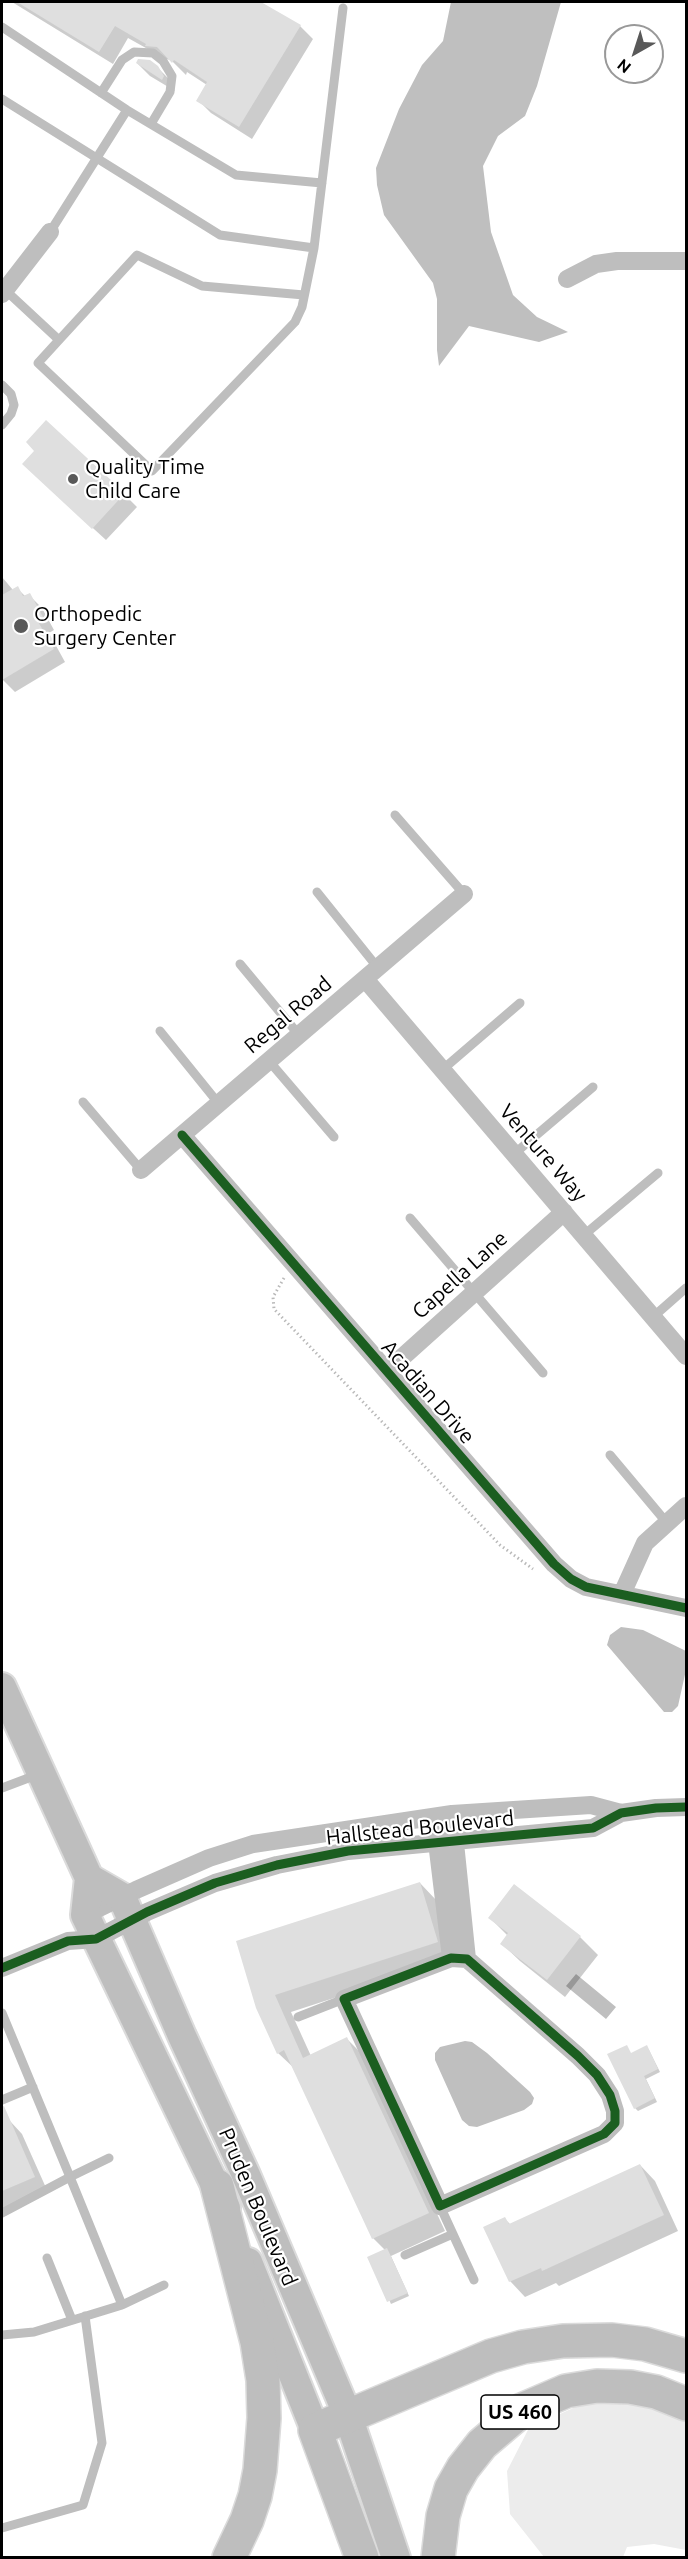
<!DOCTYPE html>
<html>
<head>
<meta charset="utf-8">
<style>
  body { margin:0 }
  #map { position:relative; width:688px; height:2559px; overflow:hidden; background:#fff; font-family:Ubuntu,sans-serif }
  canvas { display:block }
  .frame { position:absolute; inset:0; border:3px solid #000; pointer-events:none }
  .north { position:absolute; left:604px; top:24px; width:60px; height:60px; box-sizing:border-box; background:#fff; border:2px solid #999; border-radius:50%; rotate:219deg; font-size:16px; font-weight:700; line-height:24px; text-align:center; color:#000 }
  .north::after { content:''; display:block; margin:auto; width:21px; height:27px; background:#595959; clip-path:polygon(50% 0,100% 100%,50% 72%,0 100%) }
</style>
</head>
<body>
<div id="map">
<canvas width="688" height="2559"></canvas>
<div class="frame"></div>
<div class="north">N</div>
</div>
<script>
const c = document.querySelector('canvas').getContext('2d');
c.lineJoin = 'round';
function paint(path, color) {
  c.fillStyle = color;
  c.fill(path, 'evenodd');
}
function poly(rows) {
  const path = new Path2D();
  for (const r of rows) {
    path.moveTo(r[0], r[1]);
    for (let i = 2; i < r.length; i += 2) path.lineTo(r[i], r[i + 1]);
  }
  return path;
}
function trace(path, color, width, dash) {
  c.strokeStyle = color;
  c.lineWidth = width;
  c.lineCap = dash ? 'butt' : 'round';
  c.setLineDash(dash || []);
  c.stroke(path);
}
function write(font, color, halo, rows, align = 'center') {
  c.font = font + ' Ubuntu,sans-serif';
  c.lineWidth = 4.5;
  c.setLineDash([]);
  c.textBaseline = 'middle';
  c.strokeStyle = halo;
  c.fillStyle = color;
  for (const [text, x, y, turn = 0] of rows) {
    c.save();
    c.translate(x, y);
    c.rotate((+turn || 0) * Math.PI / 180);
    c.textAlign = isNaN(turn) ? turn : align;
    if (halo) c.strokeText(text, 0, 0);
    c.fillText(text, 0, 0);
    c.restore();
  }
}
paint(poly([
  [645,2402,686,2418,686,2550,654,2544,627,2547,623,2557,544,2557,510,2514,507,2471,529,2428,582,2404]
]), '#ececec');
paint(poly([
  [451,2,561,2,537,86,525,116,498,136,483,166,491,232,513,295,537,317,568,332,539,342,469,326,439,366,437,350,437,299,433,283,384,215,377,185,376,168,399,109,422,65,443,41],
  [621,1627,643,1630,686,1651,686,1670,678,1706,672,1712,664,1712,607,1645,610,1635],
  [576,1974,616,2007,606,2019,566,1986],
  [465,2041,472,2042,487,2053,530,2092,534,2098,532,2104,524,2110,477,2127,469,2126,462,2120,435,2060,435,2053,440,2047]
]), '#bfbfbf');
paint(poly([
  [12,2,260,2,300,26,313,39,252,139,211,113,198,100,207,85,187,72,186,75,171,60,159,58,153,52,128,38,113,64],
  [137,63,157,67,170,80,175,91,150,76],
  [36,451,124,494,137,507,106,540,37,477],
  [2,577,13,590,17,588,26,597,29,595,42,608,54,630,49,633,65,662,15,692,3,680,2,682],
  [420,1883,437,1901,454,1959,291,2012,311,2056,347,2039,364,2056,445,2231,391,2256,409,2296,391,2304,369,2257,385,2250,373,2238,295,2069,278,2053,257,2007],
  [490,1918,580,1937,598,1955,565,1997,520,1961,502,1944,508,1936],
  [649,2050,660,2072,646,2079,657,2102,638,2111,635,2108,631,2054],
  [10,2121,22,2134,47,2190,2,2209,2,2124],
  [640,2165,655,2181,678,2231,559,2286,556,2283,525,2297,510,2281,505,2219,511,2225]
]), '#0003');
paint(poly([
  [17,2,261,2,301,25,239,127,196,101,207,82,174,60,172,63,157,47,145,46,146,44,115,26,99,52],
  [138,59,150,60,158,66,164,76,162,80,136,63],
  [46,420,125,493,92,529,22,464,34,451,26,442],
  [18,586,23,596,30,593,43,617,37,620,54,649,2,680,2,595],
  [420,1882,438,1942,275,1995,303,2058,347,2037,429,2213,372,2239,284,2050,277,2054,256,2008,236,1941],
  [514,1884,581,1936,547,1980,500,1944,508,1933,488,1918],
  [627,2045,631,2053,647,2045,658,2069,644,2076,655,2098,634,2109,607,2054],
  [4,2106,35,2177,2,2191,2,2107],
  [640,2164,664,2215,542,2271,541,2268,509,2282,483,2227,505,2217,509,2224],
  [387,2248,408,2293,387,2302,367,2257]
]), '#dfdfdf');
const primary = poly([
  [2,1687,89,1878,85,1915,226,2208],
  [89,1878,122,1897,182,2036,246,2175,348,2416,396,2558],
  [248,2262,315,2430]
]);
const highway = poly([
  [217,2186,257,2342,263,2380,264,2418,260,2470,255,2496,247,2520,229,2558],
  [362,2558,315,2430,491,2356,523,2347,563,2341,612,2340,645,2344,686,2356],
  [438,2558,443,2516,451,2489,463,2468,482,2444,522,2410,566,2391,597,2386,630,2387,656,2392,686,2404]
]);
trace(primary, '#dbdbdb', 32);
trace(highway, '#dbdbdb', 36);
trace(poly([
  [284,1278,273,1297,274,1309,500,1545,533,1569]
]), '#b9b9b9', 3, [1.5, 3]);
trace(poly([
  [2,27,127,110,236,175,322,183],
  [101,93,122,60,134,52,153,53,163,61,172,76,170,92,151,124],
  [2,99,220,235,314,248],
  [50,232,127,110],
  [3,288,59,340,38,363,152,471,295,322,302,307,314,248,343,8],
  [59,340,137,255,202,286,304,295],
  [2,385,11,394,14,405,11,414,2,425],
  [395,815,464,894],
  [317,892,378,968],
  [240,964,299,1035],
  [160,1031,219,1104],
  [269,1061,334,1137],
  [442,1070,520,1003],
  [83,1102,141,1170],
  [514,1154,593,1087],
  [410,1218,543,1373],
  [584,1235,658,1173],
  [653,1317,686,1288],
  [610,1455,667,1523],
  [2,1788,39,1774],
  [2,2013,70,2177,2,2213],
  [298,2017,344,1999],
  [2,2100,33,2087],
  [440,2206,474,2280],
  [405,2255,453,2234],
  [47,2258,72,2320],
  [122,2305,164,2285],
  [2,2335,34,2332,122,2305,70,2177,109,2158],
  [2,2528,83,2505,102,2443,85,2316]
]), '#bebebe', 9);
trace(poly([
  [567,279,596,264,617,261,686,261],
  [2,294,50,232],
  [365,979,686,1356],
  [182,1135,554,1564,571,1579,586,1587,686,1608],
  [141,1170,464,894],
  [387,1371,564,1212],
  [622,1594,645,1543,686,1506],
  [452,1814,467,1959],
  [436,1834,451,1958],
  [82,1919,85,1915,136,1890,209,1858,253,1844,452,1814,591,1805,621,1813],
  [451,1958,467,1959,578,2056,597,2075,610,2095,615,2111,615,2123,604,2134,440,2206,344,1999,451,1958],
  [2,1968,68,1941,96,1939,147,1912,215,1883,277,1865,348,1851,593,1828,621,1813,656,1808,686,1807]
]), '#bebebe', 18);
trace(primary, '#bebebe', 28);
trace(highway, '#bebebe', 33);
trace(poly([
  [182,1135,554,1564,571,1579,586,1587,686,1608],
  [451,1958,467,1959,578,2056,597,2075,610,2095,615,2111,615,2123,604,2134,440,2206,344,1999,451,1958],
  [2,1968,68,1941,96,1939,147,1912,215,1883,277,1865,348,1851,593,1828,621,1813,656,1808,686,1807]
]), '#1b5e20', 9);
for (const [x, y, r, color] of [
  [73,479,6,"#595959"],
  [21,626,8,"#595959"]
]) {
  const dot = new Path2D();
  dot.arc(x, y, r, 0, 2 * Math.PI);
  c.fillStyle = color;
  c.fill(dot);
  trace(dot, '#fff', 2);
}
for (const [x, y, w] of [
  [520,2412,78]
]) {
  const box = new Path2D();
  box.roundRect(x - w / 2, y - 17, w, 34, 4.5);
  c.fillStyle = '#fff';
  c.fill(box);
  trace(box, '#000', 1.5);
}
write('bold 20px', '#000', null, [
  ["US 460",520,2412]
]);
write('21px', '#000', '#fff', [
  ["Quality Time",85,467],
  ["Child Care",85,491],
  ["Orthopedic",34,614],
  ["Surgery Center",34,638]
], 'left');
write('21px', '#000', '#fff', [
  ["Regal Road",288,1015,-40],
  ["Venture Way",543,1153,49],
  ["Capella Lane",460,1275,-42],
  ["Acadian Drive",428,1392,49],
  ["Hallstead Boulevard",420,1828,-6],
  ["Pruden Boulevard",258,2207,67]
]);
</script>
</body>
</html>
